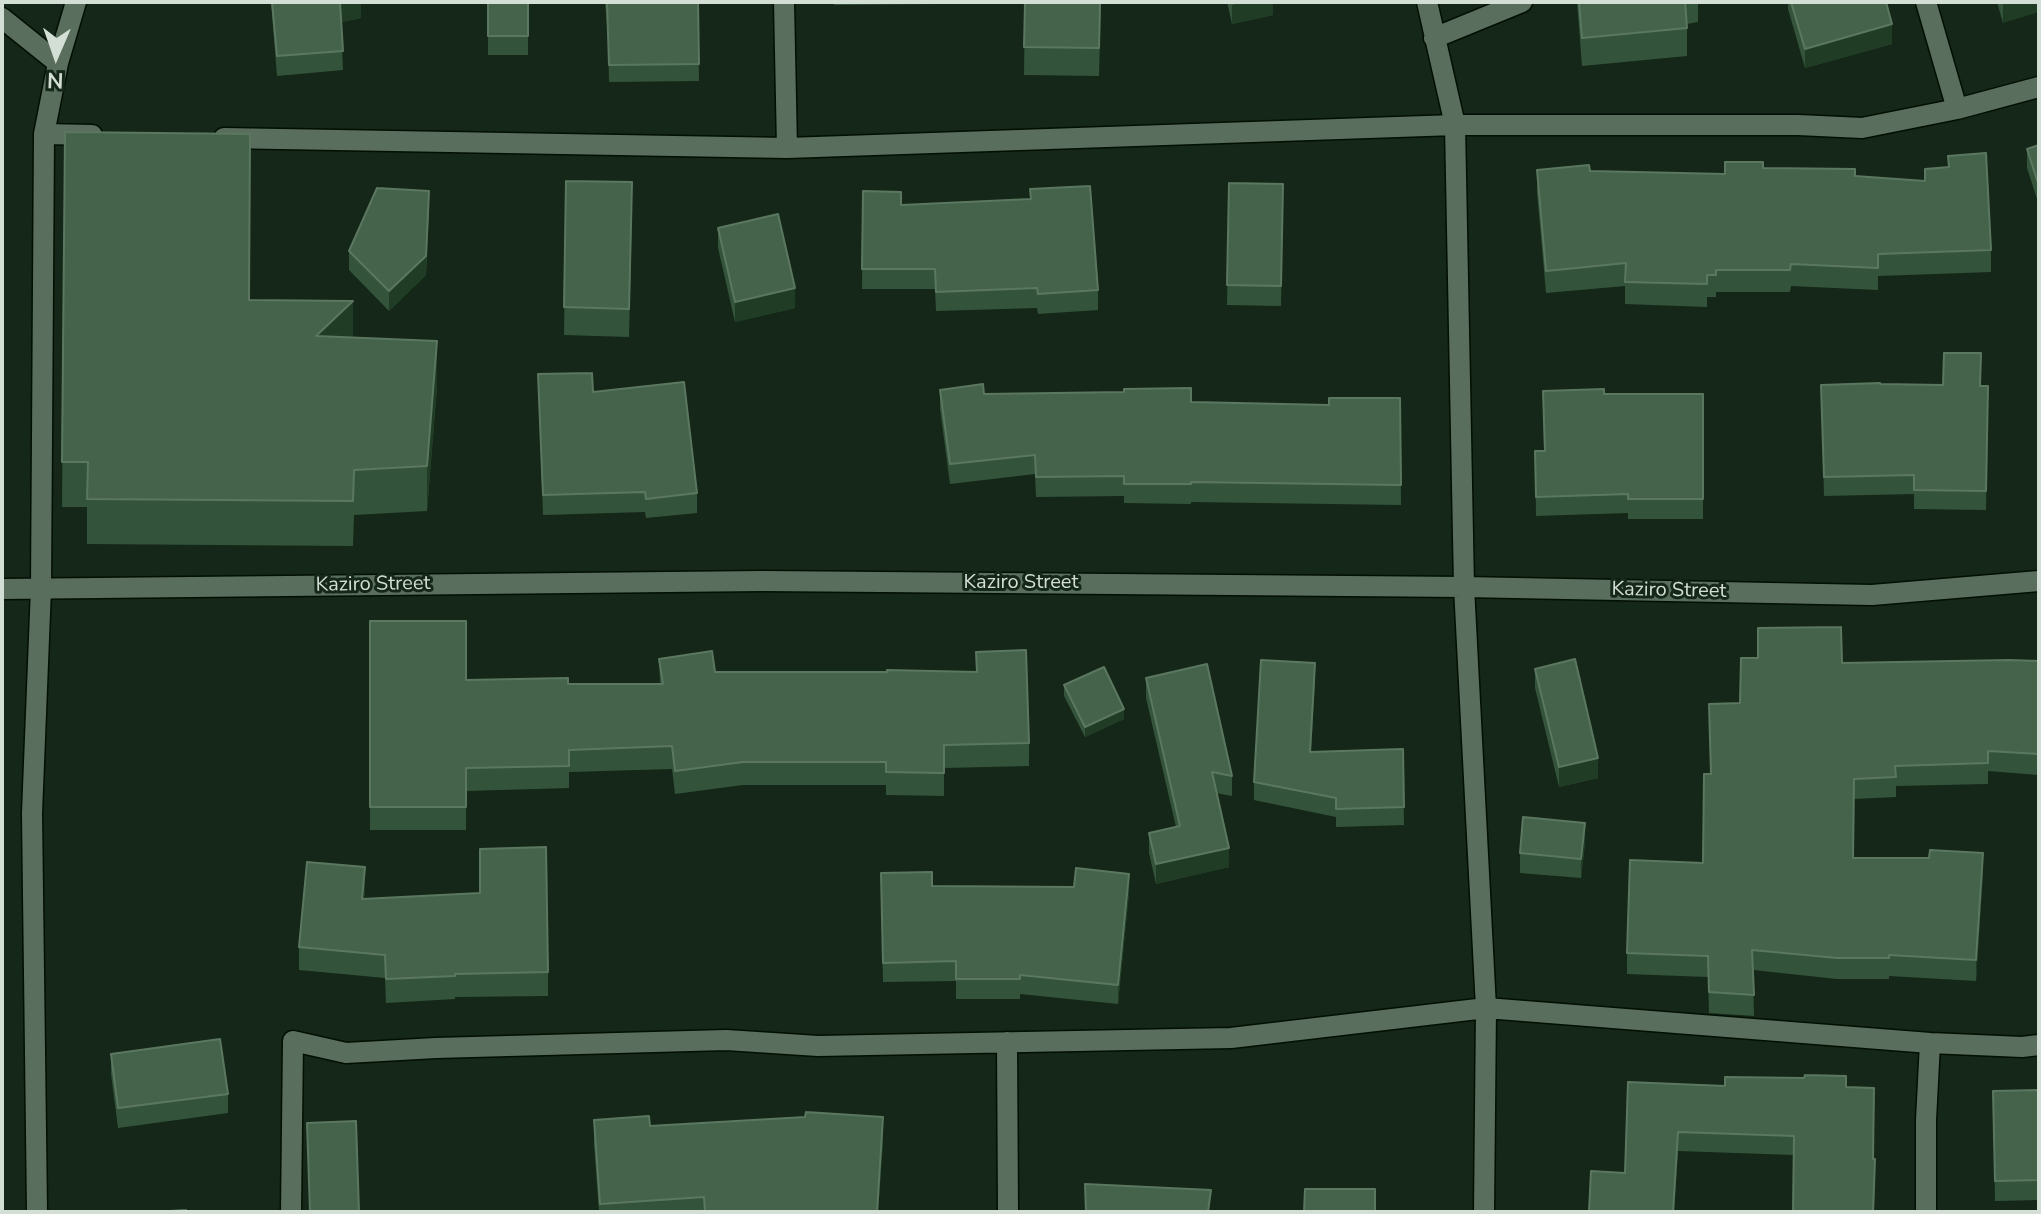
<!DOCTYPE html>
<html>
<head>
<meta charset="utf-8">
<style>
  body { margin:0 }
  #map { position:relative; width:2041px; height:1214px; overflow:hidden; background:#152718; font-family:"Nunito Sans",sans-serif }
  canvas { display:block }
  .frame { position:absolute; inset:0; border:4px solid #d3dfd5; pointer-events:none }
  .north { position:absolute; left:16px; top:16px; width:80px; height:80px; -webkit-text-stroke:6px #152718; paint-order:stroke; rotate:182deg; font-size:22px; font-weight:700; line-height:32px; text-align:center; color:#d3dfd5 }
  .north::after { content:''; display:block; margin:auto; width:28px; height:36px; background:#d3dfd5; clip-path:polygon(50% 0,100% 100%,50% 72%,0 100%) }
</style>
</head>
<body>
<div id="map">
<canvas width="2041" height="1214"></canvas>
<div class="frame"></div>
<div class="north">N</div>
</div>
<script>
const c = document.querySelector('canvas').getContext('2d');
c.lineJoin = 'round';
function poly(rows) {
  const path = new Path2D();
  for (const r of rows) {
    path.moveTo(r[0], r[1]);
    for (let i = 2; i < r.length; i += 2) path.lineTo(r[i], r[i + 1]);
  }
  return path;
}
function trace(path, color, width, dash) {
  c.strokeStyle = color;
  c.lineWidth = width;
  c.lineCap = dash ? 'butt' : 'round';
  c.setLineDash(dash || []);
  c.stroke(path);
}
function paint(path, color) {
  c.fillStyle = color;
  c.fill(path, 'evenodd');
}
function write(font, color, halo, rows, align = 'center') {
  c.font = font + ' "Nunito Sans",sans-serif';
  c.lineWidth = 6;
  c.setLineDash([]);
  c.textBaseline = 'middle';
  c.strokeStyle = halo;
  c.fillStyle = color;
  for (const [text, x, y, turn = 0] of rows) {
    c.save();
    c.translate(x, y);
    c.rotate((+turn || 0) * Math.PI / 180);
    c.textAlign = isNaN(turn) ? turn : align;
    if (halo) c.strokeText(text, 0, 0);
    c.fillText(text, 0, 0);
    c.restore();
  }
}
const street = poly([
  [784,2,787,148],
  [1427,2,1455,125,1464,587,1486,1008,1484,1212],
  [1926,2,1957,109],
  [2,18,58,63],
  [1434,38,1522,2],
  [44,134,92,135],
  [224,138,787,148,1455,125,1798,125,1862,128,1957,109,2039,87],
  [2,589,763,581,1464,587,1872,595,2039,581],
  [1007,1042,1008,1212],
  [37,1212,32,813,41,588,44,134,58,63,76,2],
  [291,1212,293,1041,346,1053,436,1048,726,1040,818,1046,1231,1038,1486,1008,1930,1043,2022,1047,2039,1045],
  [1926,1212,1926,1120,1930,1043]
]);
trace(street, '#020f04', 23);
trace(street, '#5a6e5d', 20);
paint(poly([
  [271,2,361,2,361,18,341,22,343,70,277,76],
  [488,2,528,2,528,55,488,55],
  [605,2,698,2,699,81,609,82,608,38],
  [834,2,944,2,944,4,834,5],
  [1025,2,1101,2,1099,76,1024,75],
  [1227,2,1273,2,1273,15,1232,24],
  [1577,2,1698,2,1698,22,1687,24,1687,56,1582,66],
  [1788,2,1886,2,1892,44,1805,68,1788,9],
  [1997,2,2039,2,2003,23],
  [65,132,249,300,353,338,437,386,427,511,354,515,353,546,87,544,87,507,62,507],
  [2039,145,2039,205,2027,168,2027,149],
  [1948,156,1991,250,1991,272,1878,276,1878,290,1791,286,1790,292,1716,292,1716,297,1707,297,1707,307,1625,304,1625,286,1546,293,1537,192,1537,170,1725,174,1763,168,1925,181,1948,168],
  [566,181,632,210,629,337,564,335],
  [1229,183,1283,184,1281,306,1227,305],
  [1030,189,1098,290,1098,310,1038,314,1037,308,936,311,935,289,862,289,863,191,901,205,1030,199],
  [429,211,426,275,389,311,349,270,349,251],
  [718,228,795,308,735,322,718,248],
  [538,374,593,392,697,493,697,513,646,518,645,512,543,515],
  [1880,384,1988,386,1986,510,1914,509,1914,494,1824,496,1821,385],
  [940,390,984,394,1191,402,1329,405,1400,398,1401,505,1191,502,1191,504,1124,503,1124,496,1036,497,1035,474,950,484,940,409],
  [1543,391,1604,394,1703,394,1703,519,1628,519,1628,513,1536,516,1535,451,1544,451],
  [370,621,466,680,568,684,660,684,659,659,715,672,976,672,976,652,1029,743,1029,766,944,768,944,796,886,795,886,785,743,785,675,794,672,769,569,772,569,788,466,791,466,830,370,830],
  [2039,661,2039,775,1988,771,1988,784,1896,786,1896,797,1854,799,1853,858,1983,873,1976,981,1889,976,1889,979,1837,979,1753,970,1754,1016,1709,1013,1708,977,1627,974,1627,953,1703,863,1740,703,1842,663],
  [1535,669,1598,778,1559,787,1535,688],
  [1146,678,1232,776,1232,796,1216,793,1229,867,1156,884,1149,853,1149,833,1176,827,1146,698],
  [1315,681,1311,752,1403,749,1404,825,1336,827,1336,817,1254,800,1254,782],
  [1064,685,1124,719,1085,737,1064,696],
  [1585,843,1581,878,1520,873,1520,853],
  [932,886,1129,893,1118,1004,1020,994,1020,999,956,999,956,981,883,982,881,893],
  [365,890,364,899,548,972,548,996,455,997,455,999,386,1003,385,978,299,970,299,947],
  [111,1054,228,1094,228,1113,118,1128,111,1074],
  [1725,1086,1846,1087,1873,1159,1875,1179,1874,1212,1793,1212,1794,1155,1678,1151,1674,1212,1589,1212,1625,1173],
  [2039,1090,2039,1200,1995,1201,1993,1091],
  [594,1120,650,1126,883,1141,878,1212,599,1212,594,1144]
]), '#33543a');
paint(poly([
  [340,2,361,2,361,18,340,22],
  [1245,2,1273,2,1273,15,1232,24,1232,5],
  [2006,2,2039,2,2039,12,2003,23,2003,3],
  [1892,24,1892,44,1805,68,1805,49],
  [429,191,426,275,389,311,389,291],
  [795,288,795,308,735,322,735,302],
  [353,301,353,346,316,336],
  [437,341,437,386,427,511,427,466],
  [1315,663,1315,681,1310,770,1310,752],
  [1124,709,1124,719,1085,737,1085,727],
  [1598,758,1598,778,1559,787,1559,767],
  [1585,823,1585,843,1581,878,1581,859],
  [1229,848,1229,867,1156,884,1156,864],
  [1983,853,1983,873,1976,981,1976,960],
  [365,867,365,890,362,922,362,899],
  [1129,874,1129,893,1118,1004,1118,985],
  [883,1117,883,1141,878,1212,877,1212],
  [1678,1132,1678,1151,1674,1212,1673,1212]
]), '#203c25');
const building = poly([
  [272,2,342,2,340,2,343,51,277,56,272,2],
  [488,2,528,2,528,36,488,36,488,2],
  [607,2,698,2,699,64,609,65,607,2],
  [1025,2,1100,2,1099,48,1024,47,1025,2],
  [1579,2,1685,2,1687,28,1582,38,1579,2],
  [1791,2,1886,2,1892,24,1805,49,1791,2],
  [65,132,250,134,249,300,353,301,316,336,437,341,427,466,354,470,353,501,87,499,88,462,62,462,65,132],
  [2039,145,2039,186,2027,149,2039,145],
  [1986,153,1991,250,1878,254,1878,268,1791,264,1790,270,1716,270,1716,275,1707,275,1707,284,1625,282,1626,263,1546,271,1537,170,1589,165,1590,171,1725,174,1725,162,1763,162,1763,168,1855,169,1855,176,1925,181,1925,169,1949,167,1948,156,1986,153],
  [566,181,632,182,629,309,564,307,566,181],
  [1229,183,1283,184,1281,286,1227,285,1229,183],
  [1090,186,1098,290,1038,294,1037,288,936,292,935,269,862,269,863,191,901,192,901,205,1031,199,1030,189,1090,186],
  [377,188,429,191,426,256,389,291,349,251,377,188],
  [778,214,795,288,735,302,718,228,778,214],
  [1944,353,1981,353,1980,386,1988,386,1986,491,1914,490,1914,475,1824,477,1821,385,1880,383,1880,384,1943,385,1944,353],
  [592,373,593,392,684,382,697,493,646,499,645,492,543,495,538,374,592,373],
  [983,384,984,394,1124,392,1124,389,1191,388,1191,402,1329,405,1329,398,1400,398,1401,485,1191,482,1191,484,1124,484,1124,476,1036,477,1035,455,950,464,940,390,983,384],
  [1604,389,1604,394,1703,394,1703,499,1628,499,1628,494,1536,497,1535,451,1545,451,1543,391,1604,389],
  [370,621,466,621,466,680,568,678,568,684,663,684,659,659,712,651,715,672,887,672,887,670,977,672,976,652,1026,650,1029,743,944,745,944,773,886,772,886,762,743,762,675,771,672,746,569,750,569,766,466,768,466,807,370,807,370,621],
  [1841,627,1842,663,2009,660,2039,661,2039,754,1988,751,1988,763,1895,766,1896,777,1854,779,1853,858,1929,858,1930,850,1983,853,1976,960,1889,955,1889,958,1837,958,1752,950,1754,995,1709,992,1708,956,1627,953,1630,860,1703,863,1704,774,1711,774,1709,704,1740,703,1741,658,1758,658,1758,628,1841,627],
  [1575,659,1598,758,1559,767,1535,669,1575,659],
  [1261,660,1315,663,1310,752,1403,749,1404,807,1336,809,1336,798,1254,782,1261,660],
  [1207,664,1232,776,1212,772,1229,848,1156,864,1149,833,1180,826,1146,678,1207,664],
  [1104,667,1124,709,1085,727,1064,685,1104,667],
  [1523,817,1585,823,1581,859,1520,853,1523,817],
  [546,847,548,972,455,974,455,976,386,979,385,955,299,947,307,862,365,867,362,899,480,893,480,849,546,847],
  [1076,868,1129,874,1118,985,1020,975,1020,979,956,979,956,961,883,963,881,873,932,872,932,886,1074,887,1076,868],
  [220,1039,228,1094,118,1108,111,1054,220,1039],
  [1805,1075,1846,1076,1846,1087,1874,1088,1873,1159,1875,1159,1873,1212,1793,1212,1794,1136,1678,1132,1673,1212,1589,1212,1591,1171,1625,1173,1628,1082,1725,1086,1725,1077,1804,1078,1805,1075],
  [2039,1090,2039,1180,1995,1181,1993,1091,2039,1090],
  [806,1112,883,1117,877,1212,799,1212,800,1211,705,1212,704,1197,600,1204,594,1120,649,1116,650,1126,805,1117,806,1112],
  [356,1121,359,1212,310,1212,307,1123,356,1121],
  [1085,1184,1211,1190,1208,1212,1086,1212,1085,1184],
  [1305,1189,1375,1189,1375,1212,1304,1212,1305,1189],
  [186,1210,187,1212,152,1212,186,1210]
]);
paint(building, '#44634a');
trace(building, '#5b7760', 2);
write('20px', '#d3dfd5', '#152718', [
  ["Kaziro Street",1021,583],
  ["Kaziro Street",373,585,-1],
  ["Kaziro Street",1669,591,1]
]);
</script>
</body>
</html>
